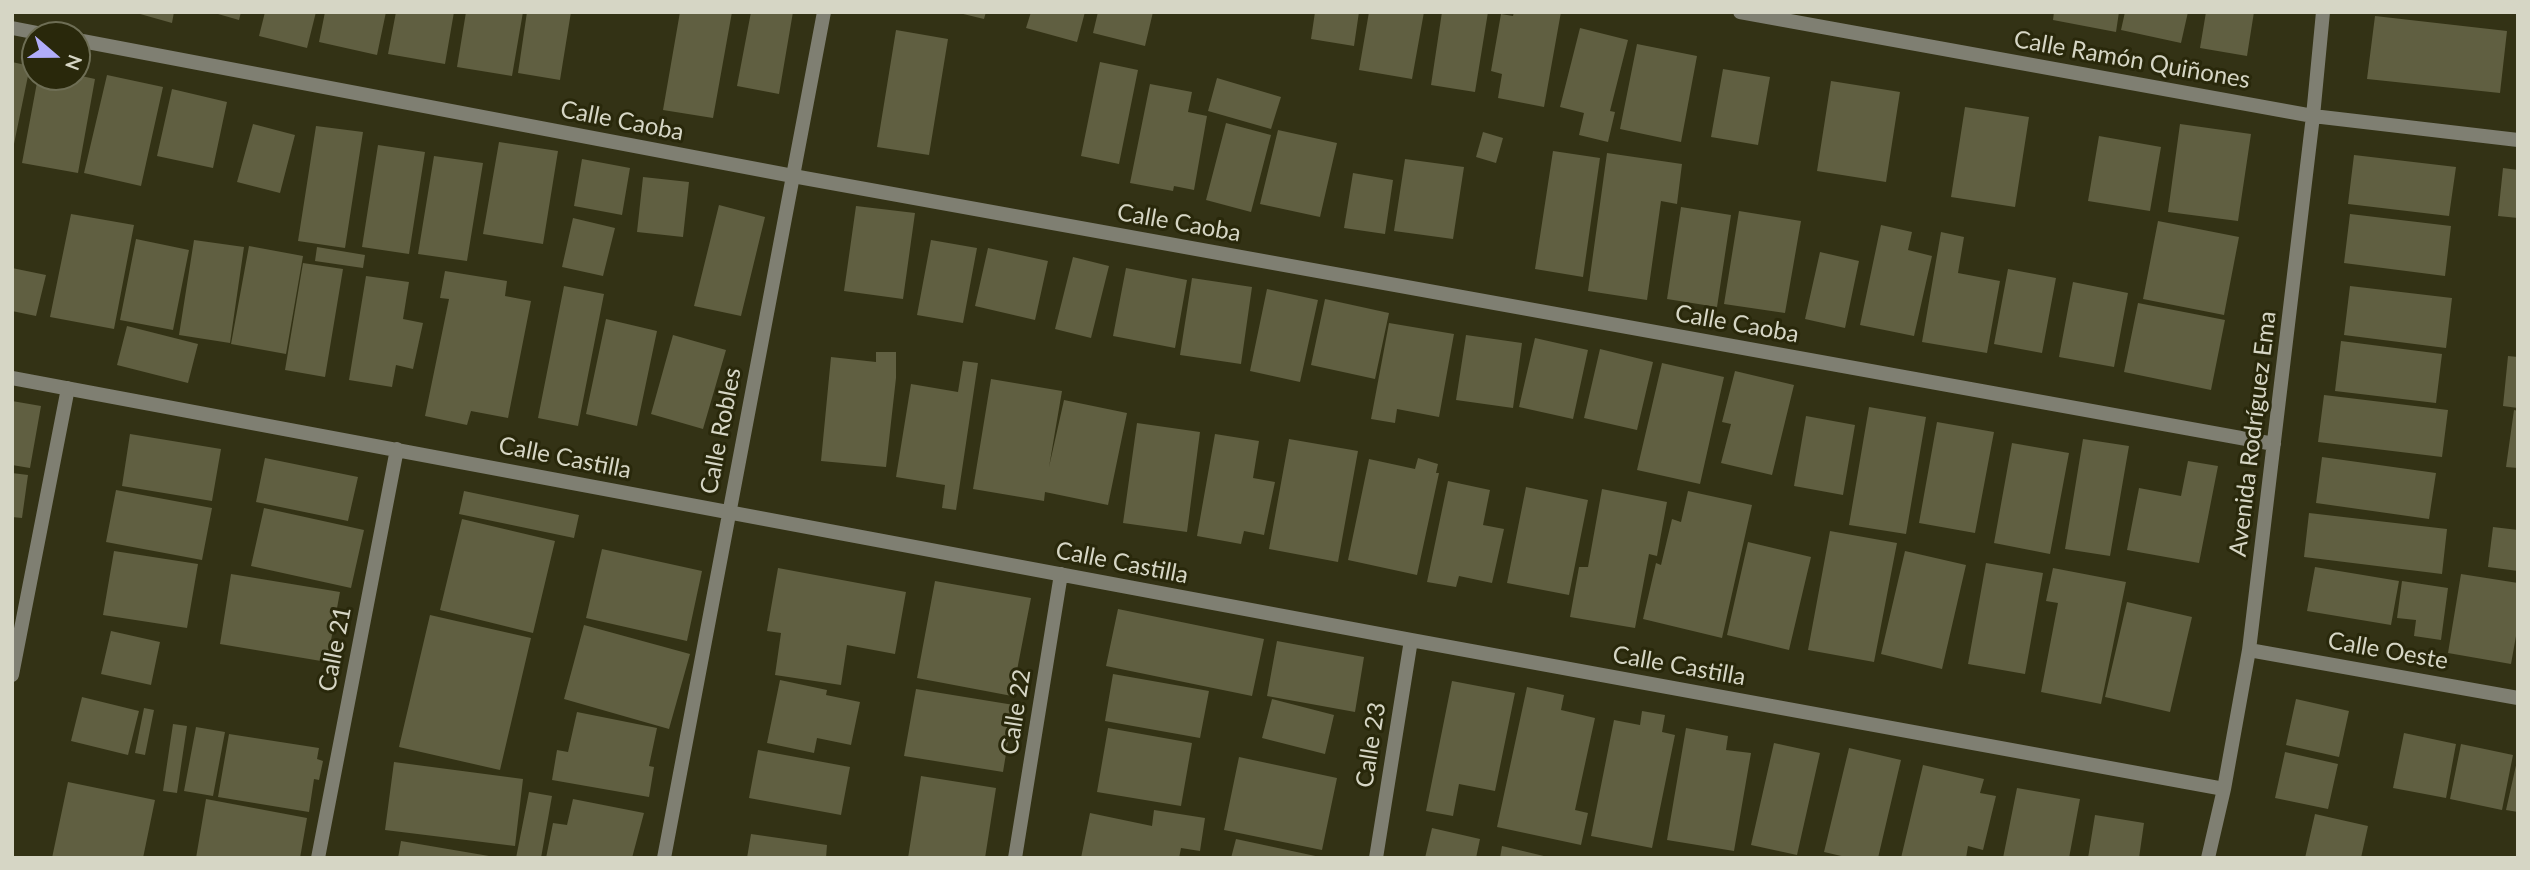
<!DOCTYPE html>
<html>
<head>
<meta charset="utf-8">
<style>
  body { margin:0 }
  #map { position:relative; width:2530px; height:870px; overflow:hidden; background:#333215; font-family:Lato,sans-serif }
  canvas { display:block }
  .frame { position:absolute; inset:0; border:14px solid #d6d6c5; pointer-events:none }
  .north { position:absolute; left:21px; top:21px; width:70px; height:70px; box-sizing:border-box; background:#29280b; border:2px solid #6e6e55; border-radius:50%; rotate:110deg; font-size:19px; font-weight:700; line-height:28px; text-align:center; color:#d6d6c5 }
  .north::after { content:''; display:block; margin:auto; width:24px; height:32px; background:#b1adfa; clip-path:polygon(50% 0,100% 100%,50% 72%,0 100%) }
</style>
</head>
<body>
<div id="map">
<canvas width="2530" height="870"></canvas>
<div class="frame"></div>
<div class="north">N</div>
</div>
<script>
const c = document.querySelector('canvas').getContext('2d');
c.lineJoin = 'round';
function paint(path, color) {
  c.fillStyle = color;
  c.fill(path, 'evenodd');
}
function poly(rows) {
  const path = new Path2D();
  for (const r of rows) {
    path.moveTo(r[0], r[1]);
    for (let i = 2; i < r.length; i += 2) path.lineTo(r[i], r[i + 1]);
  }
  return path;
}
function trace(path, color, width, dash) {
  c.strokeStyle = color;
  c.lineWidth = width;
  c.lineCap = dash ? 'butt' : 'round';
  c.setLineDash(dash || []);
  c.stroke(path);
}
function write(font, color, halo, rows, align = 'center') {
  c.font = font + ' Lato,sans-serif';
  c.lineWidth = 6;
  c.setLineDash([]);
  c.textBaseline = 'middle';
  c.strokeStyle = halo;
  c.fillStyle = color;
  for (const [text, x, y, turn = 0] of rows) {
    c.save();
    c.translate(x, y);
    c.rotate((+turn || 0) * Math.PI / 180);
    c.textAlign = isNaN(turn) ? turn : align;
    if (halo) c.strokeText(text, 0, 0);
    c.fillText(text, 0, 0);
    c.restore();
  }
}
paint(poly([
  [133,12,174,12,172,23],
  [211,12,241,12,239,20],
  [265,12,316,12,307,48,259,36],
  [325,12,386,12,377,55,319,42],
  [396,12,454,12,445,64,388,54],
  [466,12,523,12,512,76,457,67],
  [527,12,571,12,560,80,518,73],
  [680,12,732,12,713,118,663,110],
  [751,12,793,12,779,94,737,86],
  [955,12,986,12,984,19],
  [1031,12,1085,12,1077,42,1026,28],
  [1098,12,1153,12,1145,46,1093,33],
  [1315,12,1359,12,1354,46,1311,39],
  [1369,12,1424,12,1412,79,1359,70],
  [1442,12,1488,12,1475,92,1431,85],
  [1514,12,1561,12,1544,107,1498,98,1502,74,1491,71,1501,14,1513,16],
  [2054,12,2119,12,2116,32,2053,20],
  [2125,12,2188,12,2181,43,2121,30],
  [2206,12,2254,12,2247,56,2200,48],
  [2375,16,2507,31,2500,93,2367,79],
  [1580,28,1628,40,1610,111,1615,112,1608,142,1579,135,1584,113,1560,107],
  [896,30,948,39,929,155,877,147],
  [1637,44,1697,56,1681,142,1620,129],
  [12,62,30,66,14,144,12,144],
  [1100,62,1138,70,1119,164,1081,156],
  [1723,69,1770,77,1758,145,1711,137],
  [77,75,95,79,78,173,22,163,38,77],
  [107,75,163,87,141,186,84,173],
  [1217,78,1281,97,1271,129,1208,111],
  [1831,81,1900,92,1886,182,1817,171],
  [1150,84,1192,92,1188,112,1207,116,1194,190,1174,186,1173,191,1130,183],
  [172,89,227,102,213,168,157,156],
  [1965,107,2029,117,2015,207,1951,197],
  [1226,123,1271,135,1251,212,1206,200],
  [253,124,295,135,280,193,237,182],
  [2180,124,2251,134,2238,221,2168,212],
  [316,126,363,132,345,248,298,241],
  [1278,130,1337,143,1320,217,1260,204],
  [1483,132,1503,138,1496,163,1476,157],
  [2099,136,2161,147,2150,211,2088,201],
  [499,142,558,151,543,244,483,234],
  [378,145,425,152,409,254,362,247],
  [1553,151,1600,158,1583,277,1535,269],
  [1607,153,1682,164,1677,204,1661,201,1647,300,1588,291],
  [2354,155,2456,167,2449,216,2348,204],
  [434,156,483,163,467,261,418,254],
  [582,159,630,168,622,215,574,206],
  [1405,159,1464,167,1453,239,1394,231],
  [2503,168,2518,170,2518,218,2498,216],
  [1353,173,1393,180,1385,234,1344,228],
  [643,177,689,182,683,237,637,232],
  [719,205,765,217,741,316,694,306],
  [856,206,915,213,903,299,844,291],
  [1681,207,1731,215,1717,307,1667,299],
  [1739,211,1801,221,1785,313,1724,304],
  [71,214,134,225,114,329,50,317],
  [2350,214,2451,226,2445,276,2344,263],
  [573,218,615,228,603,276,562,267],
  [2158,221,2239,237,2224,315,2143,299],
  [1881,225,1912,232,1908,250,1932,256,1914,336,1860,325],
  [1941,232,1964,237,1958,273,2000,281,1987,353,1922,342],
  [136,239,189,250,173,330,120,320],
  [194,240,244,247,230,343,179,335],
  [931,240,977,248,963,323,917,315],
  [249,246,303,256,286,354,231,344],
  [317,247,365,255,363,268,315,261],
  [988,248,1048,261,1035,320,975,306],
  [1820,252,1859,261,1845,328,1805,319],
  [1073,257,1109,266,1091,338,1055,329],
  [303,263,343,269,325,377,285,370],
  [12,268,46,275,36,316,12,311],
  [1126,268,1187,280,1175,348,1113,336],
  [2008,269,2056,278,2042,353,1994,344],
  [445,271,507,281,505,296,531,301,508,418,471,411,467,425,425,416,449,299,440,298],
  [366,276,409,282,403,319,423,323,413,369,396,365,392,387,349,380],
  [1192,278,1252,287,1241,364,1180,355],
  [2073,282,2128,293,2114,367,2059,357],
  [564,286,604,294,578,426,538,418],
  [2350,286,2452,298,2446,348,2344,335],
  [1267,289,1318,300,1300,382,1250,371],
  [1325,299,1389,313,1375,379,1311,365],
  [2138,303,2225,320,2211,390,2124,372],
  [606,319,657,331,637,426,586,414],
  [1389,323,1454,334,1439,417,1397,409,1395,423,1371,419],
  [127,326,198,344,188,383,117,365],
  [673,335,726,350,703,429,651,414],
  [1466,335,1522,343,1513,408,1456,400],
  [1535,338,1588,350,1573,419,1519,407],
  [2341,341,2442,354,2436,403,2335,391],
  [1600,349,1653,362,1637,430,1584,418],
  [876,352,896,352,896,378,886,467,821,461,831,357,876,362],
  [2508,356,2518,357,2518,408,2503,406],
  [963,361,978,363,956,510,942,508,945,485,896,477,911,384,958,392],
  [1662,363,1724,377,1700,484,1637,470],
  [1735,371,1794,385,1772,475,1721,463,1731,424,1722,422],
  [991,379,1062,391,1049,467,1064,400,1127,413,1108,505,1045,492,1044,501,973,489],
  [2324,395,2448,410,2442,457,2318,442],
  [12,401,41,406,30,468,12,465],
  [1869,407,1926,417,1906,534,1849,525],
  [2514,410,2518,411,2518,468,2506,467],
  [1806,416,1855,425,1843,495,1794,486],
  [1937,422,1994,432,1975,533,1919,523],
  [1137,423,1200,432,1187,532,1123,523],
  [130,434,221,449,212,501,122,486],
  [1215,434,1259,441,1253,478,1275,482,1264,535,1244,531,1241,544,1197,536],
  [1289,439,1358,451,1338,562,1269,549],
  [2083,439,2129,446,2110,556,2065,549],
  [2012,443,2069,453,2050,554,1994,543],
  [2322,457,2436,473,2429,519,2316,503],
  [265,458,358,477,348,521,256,502],
  [1418,458,1438,464,1436,473,1439,473,1417,575,1348,560,1369,459,1415,469],
  [2188,461,2218,466,2199,563,2127,550,2139,488,2181,496],
  [12,473,28,475,22,518,12,517],
  [1448,481,1490,490,1483,525,1504,529,1492,583,1459,576,1456,587,1427,582],
  [1526,487,1588,500,1569,595,1507,583],
  [1602,489,1667,502,1657,556,1649,554,1635,628,1570,617,1579,567,1588,567],
  [116,490,212,508,202,560,106,542],
  [464,491,579,515,574,538,459,514],
  [1688,491,1752,505,1722,638,1643,619,1656,563,1661,565,1672,519,1681,522],
  [264,508,364,530,351,588,251,566],
  [2309,513,2447,529,2442,574,2304,557],
  [462,519,555,541,533,633,440,610],
  [2493,527,2518,530,2518,571,2488,567],
  [1830,531,1897,543,1874,662,1808,650],
  [1748,542,1811,557,1789,650,1727,635],
  [602,549,702,571,687,641,586,618],
  [114,551,198,564,187,628,103,615],
  [1905,551,1966,565,1942,669,1881,654],
  [1986,563,2043,573,2025,674,1968,664],
  [2315,567,2399,581,2391,625,2307,611],
  [778,568,906,592,895,654,847,645,841,685,775,675,781,633,767,631],
  [2053,568,2126,582,2101,704,2041,692,2058,603,2046,601],
  [231,574,340,592,327,662,220,644],
  [2461,574,2518,583,2518,625,2511,664,2448,653],
  [935,581,1031,598,1012,696,917,678],
  [2402,581,2448,588,2441,640,2414,636,2416,620,2397,618],
  [2127,602,2192,617,2170,712,2105,697],
  [1118,609,1264,639,1252,696,1106,666],
  [430,615,531,638,500,770,399,747],
  [584,625,690,654,669,729,564,699],
  [111,631,160,642,151,685,101,674],
  [1277,641,1364,657,1355,712,1267,696],
  [1113,674,1209,691,1200,738,1105,721],
  [780,680,827,690,826,695,860,702,851,745,817,738,814,753,767,743],
  [1452,681,1515,693,1495,791,1459,784,1453,816,1426,811],
  [1527,687,1564,695,1561,710,1595,718,1575,810,1588,813,1581,845,1497,827],
  [916,689,1014,705,1003,772,904,756],
  [82,697,139,711,128,755,71,741],
  [1272,699,1334,715,1325,754,1262,738],
  [2296,699,2349,711,2339,757,2286,745],
  [144,708,154,710,145,755,135,753],
  [1642,711,1665,715,1662,732,1675,735,1652,848,1591,836,1614,720,1640,725],
  [577,712,657,728,649,766,654,767,649,797,552,780,557,750,568,752],
  [173,724,187,726,177,793,163,791],
  [196,727,225,732,213,796,184,791],
  [1108,728,1192,743,1181,806,1097,792],
  [1686,728,1728,736,1726,750,1751,753,1734,851,1667,840],
  [2404,733,2456,744,2446,798,2393,788],
  [229,734,319,748,317,759,323,761,319,780,314,779,309,812,218,797],
  [1774,743,1820,753,1797,855,1751,845],
  [2461,744,2513,755,2502,810,2450,799],
  [1849,748,1901,760,1878,858,1850,858,1824,852],
  [758,750,850,767,841,815,749,798],
  [2285,752,2338,764,2328,809,2275,798],
  [1239,757,1337,778,1322,850,1224,830],
  [2517,761,2518,761,2518,812,2506,810],
  [394,762,523,779,515,846,385,830],
  [1923,765,1984,779,1980,793,1996,796,1983,850,1968,846,1966,858,1901,858],
  [921,776,996,788,985,858,908,858],
  [68,782,155,800,143,858,52,858],
  [2017,788,2080,799,2069,858,2003,858],
  [529,792,552,796,541,858,516,858],
  [206,799,307,818,300,858,196,858],
  [573,799,644,813,632,858,546,858,553,823,567,825],
  [1154,810,1205,818,1200,851,1181,848,1179,858,1081,858,1090,813,1152,826],
  [2315,814,2368,826,2361,858,2305,858],
  [2095,815,2144,823,2139,858,2088,858],
  [1432,828,1480,839,1476,858,1425,858],
  [751,834,827,845,826,858,747,858],
  [1236,839,1320,857,1320,858,1231,858],
  [401,841,489,856,489,858,398,858],
  [1502,846,1548,857,1548,858,1500,858]
]), '#605f41');
trace(poly([
  [1740,12,2313,116,2518,140],
  [12,28,48,35],
  [77,40,793,176,2274,444],
  [12,378,1411,640,2224,789],
  [2249,650,2518,698],
  [12,675,68,388],
  [318,858,397,449],
  [664,858,824,12],
  [1015,858,1061,574],
  [1376,858,1411,640],
  [2208,858,2224,789,2249,650,2313,116,2323,12]
]), '#7f7f72', 14);
write('24px', '#d6d6c5', '#29280b', [
  ["Calle Ramón Quiñones",2132,60,10],
  ["Calle Caoba",622,121,11],
  ["Calle Caoba",1179,223,10],
  ["Calle Caoba",1737,324,10],
  ["Calle Robles",721,431,-79],
  ["Avenida Rodríguez Ema",2253,434,-83],
  ["Calle Castilla",565,458,11],
  ["Calle Castilla",1122,563,11],
  ["Calle 21",335,649,-79],
  ["Calle Oeste",2388,651,10],
  ["Calle Castilla",1679,666,10],
  ["Calle 22",1016,712,-81],
  ["Calle 23",1371,745,-81]
]);
</script>
</body>
</html>
